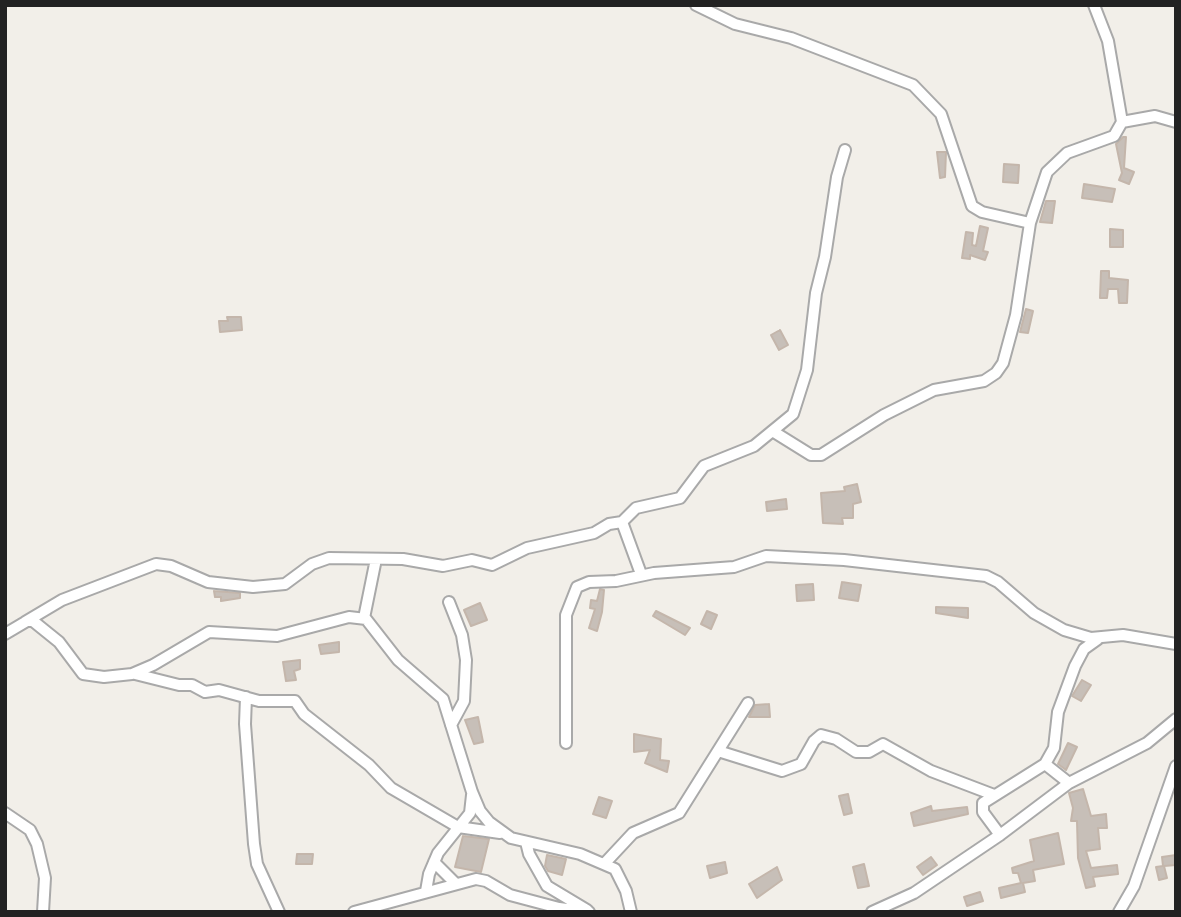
<!DOCTYPE html>
<html>
<head>
<meta charset="utf-8">
<style>
  body { margin:0 }
  #map { position:relative; width:1181px; height:917px; overflow:hidden; background:#f2efe9; font-family:Helvetica,sans-serif }
  canvas { display:block }
  .frame { position:absolute; inset:0; border:7px solid #222; pointer-events:none }
</style>
</head>
<body>
<div id="map">
<canvas width="1181" height="917"></canvas>
<div class="frame"></div>
</div>
<script>
const c = document.querySelector('canvas').getContext('2d');
c.lineJoin = 'round';
function paint(path, color) {
  c.fillStyle = color;
  c.fill(path, 'evenodd');
}
function poly(rows) {
  const path = new Path2D();
  for (const r of rows) {
    path.moveTo(r[0], r[1]);
    for (let i = 2; i < r.length; i += 2) path.lineTo(r[i], r[i + 1]);
  }
  return path;
}
function trace(path, color, width, dash) {
  c.strokeStyle = color;
  c.lineWidth = width;
  c.lineCap = dash ? 'butt' : 'round';
  c.setLineDash(dash || []);
  c.stroke(path);
}
const building = poly([
  [1123,137,1126,137,1124,168,1134,172,1129,184,1119,180,1122,173,1116,144,1123,137],
  [937,152,946,152,945,177,940,178,937,152],
  [1004,164,1019,165,1018,183,1003,182,1004,164],
  [1084,184,1115,189,1112,202,1082,198,1084,184],
  [1046,201,1055,201,1052,223,1040,222,1046,201],
  [980,226,988,228,983,251,988,252,985,260,970,255,970,259,962,258,966,232,973,233,972,245,976,246,980,226],
  [1110,229,1123,230,1123,247,1110,247,1110,229],
  [1101,271,1109,271,1109,278,1128,280,1127,303,1119,303,1118,289,1108,289,1107,298,1100,298,1101,271],
  [1026,309,1033,311,1028,333,1020,332,1026,309],
  [227,317,241,317,242,330,220,332,219,321,228,321,227,317],
  [780,330,788,345,779,350,771,335,780,330],
  [857,484,861,502,853,504,853,518,842,518,843,524,823,523,821,493,845,491,844,487,857,484],
  [786,499,787,509,767,511,766,502,786,499],
  [842,582,861,585,858,601,839,598,842,582],
  [813,584,814,600,797,601,796,585,813,584],
  [600,589,604,590,602,612,597,631,589,628,595,609,590,608,591,600,597,601,600,589],
  [214,591,240,593,240,598,221,601,221,597,215,597,214,591],
  [480,603,487,620,471,626,464,610,480,603],
  [936,607,968,608,968,618,936,613,936,607],
  [656,611,690,628,685,635,653,616,656,611],
  [707,611,717,615,711,629,701,624,707,611],
  [339,642,339,652,321,654,319,645,339,642],
  [300,660,300,669,294,671,296,680,286,681,283,662,300,660],
  [1082,680,1091,685,1081,701,1072,696,1082,680],
  [769,704,770,717,749,717,755,705,769,704],
  [478,717,483,742,474,744,465,720,478,717],
  [634,734,661,739,660,760,669,761,667,772,645,763,650,750,634,752,634,734],
  [1068,743,1077,747,1066,770,1058,764,1068,743],
  [1083,789,1091,816,1106,814,1107,828,1098,828,1100,849,1086,851,1091,868,1117,865,1118,874,1093,877,1095,886,1086,888,1078,858,1077,821,1071,821,1073,808,1069,793,1083,789],
  [848,794,852,813,844,815,839,796,848,794],
  [599,797,612,801,606,818,593,814,599,797],
  [931,806,932,811,967,807,968,814,914,826,911,813,931,806],
  [1058,833,1064,864,1033,870,1035,881,1023,883,1025,892,1001,898,999,888,1021,883,1018,873,1013,873,1012,868,1034,861,1030,840,1058,833],
  [463,836,489,839,481,872,455,867,463,836],
  [297,854,313,854,312,864,296,864,297,854],
  [547,855,566,859,562,875,548,871,545,866,547,855],
  [1176,855,1176,865,1164,866,1167,878,1159,880,1156,867,1163,866,1162,857,1176,855],
  [931,857,937,865,923,875,917,867,931,857],
  [725,862,727,873,710,878,707,866,725,862],
  [864,864,869,886,858,888,853,867,864,864],
  [777,867,782,880,757,898,749,884,777,867],
  [980,892,983,901,967,906,964,897,980,892]
]);
paint(building, '#c7bfb8');
trace(building, '#c4b6ab', 2);
const minor = poly([
  [696,5,735,24,791,38,913,85,941,114,972,206,982,212,1030,223],
  [1122,122,1155,116,1176,122],
  [774,432,811,455,821,455,884,415,934,390,984,381,996,373,1003,363,1016,315,1030,223,1047,172,1067,153,1114,136,1122,122,1108,41,1094,5],
  [622,522,641,574],
  [449,602,462,635,466,660,464,701,451,725],
  [364,618,376,559],
  [25,622,62,600,156,564,171,566,208,582,253,587,285,584,312,564,329,558,403,559,443,566,472,560,492,565,527,548,594,533,609,524,622,522,636,508,680,498,704,466,754,446,793,414,807,370,816,293,825,257,837,177,845,150],
  [5,634,27,621,33,621,59,642,83,674,104,677,132,674,153,665,209,632,277,636,349,617,366,619,398,660,443,699,472,792,480,811,489,822,511,838,580,854,615,869,626,891,631,912],
  [135,674,179,685,192,685,205,692,219,690,259,701,295,701,304,714,369,765,391,788,458,827,500,833],
  [246,697,245,724,254,844,257,864,279,912],
  [566,743,566,615,577,587,589,582,616,581,654,573,734,567,766,556,844,560,986,576,998,582,1034,613,1064,630,1091,638,1123,635,1176,644],
  [718,751,782,771,801,764,814,741,821,735,836,739,856,752,869,752,883,744,931,771,994,795],
  [1045,764,1069,783],
  [5,813,30,830,37,844,45,878,43,912],
  [1000,835,983,812,983,803,1045,764,1054,748,1058,712,1075,666,1084,649,1098,639],
  [526,842,529,854,547,886,587,910],
  [434,862,455,883],
  [605,863,633,833,679,813,748,703],
  [426,891,429,874,438,853,470,813,472,795],
  [354,912,476,879,486,881,510,895,559,908,589,912],
  [872,912,914,893,1000,835,1069,783,1147,743,1176,719],
  [1119,912,1134,886,1176,766]
]);
trace(minor, '#a9a9a9', 14);
trace(minor, '#fff', 10);
</script>
</body>
</html>
